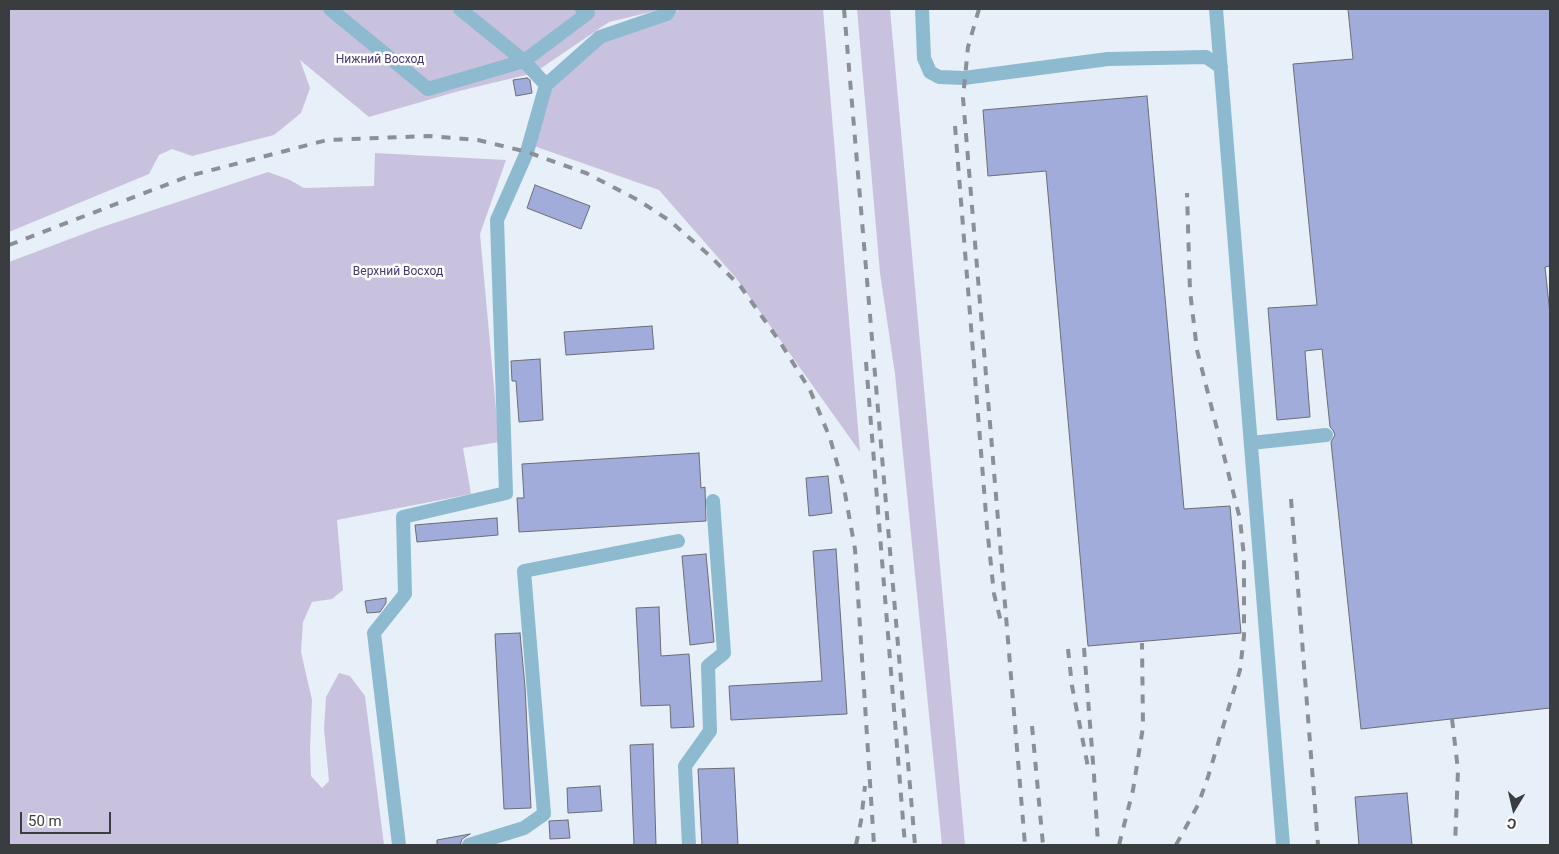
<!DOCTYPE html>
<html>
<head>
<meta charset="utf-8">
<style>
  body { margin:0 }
  #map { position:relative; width:1559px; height:854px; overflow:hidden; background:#e7eff8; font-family:Roboto,sans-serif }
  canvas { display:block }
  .frame { position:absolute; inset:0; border:10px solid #3a3d40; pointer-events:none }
  .north { position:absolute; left:1489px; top:784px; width:50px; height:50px; -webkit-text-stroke:4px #fff; paint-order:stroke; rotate:189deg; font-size:14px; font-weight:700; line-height:20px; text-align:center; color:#3a3d40 }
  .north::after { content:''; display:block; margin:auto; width:18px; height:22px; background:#3a3d40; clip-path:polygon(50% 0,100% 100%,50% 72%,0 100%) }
  .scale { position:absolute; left:20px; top:812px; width:91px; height:22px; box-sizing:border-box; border:2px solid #3a3d40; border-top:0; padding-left:6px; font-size:15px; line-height:18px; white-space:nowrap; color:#3a3d40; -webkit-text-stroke:4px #fff; paint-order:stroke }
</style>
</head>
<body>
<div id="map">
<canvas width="1559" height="854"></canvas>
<div class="frame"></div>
<div class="north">С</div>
<div class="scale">50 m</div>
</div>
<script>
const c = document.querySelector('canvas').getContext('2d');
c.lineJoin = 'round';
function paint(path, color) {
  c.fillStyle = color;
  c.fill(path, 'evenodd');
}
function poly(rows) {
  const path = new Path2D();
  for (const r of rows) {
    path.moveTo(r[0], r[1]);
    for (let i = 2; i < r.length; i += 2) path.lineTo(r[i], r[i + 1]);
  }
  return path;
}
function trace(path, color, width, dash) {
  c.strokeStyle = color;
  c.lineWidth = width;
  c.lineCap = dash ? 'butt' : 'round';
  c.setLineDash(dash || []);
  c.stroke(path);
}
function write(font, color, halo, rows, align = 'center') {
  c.font = font + ' Roboto,sans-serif';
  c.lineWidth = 5;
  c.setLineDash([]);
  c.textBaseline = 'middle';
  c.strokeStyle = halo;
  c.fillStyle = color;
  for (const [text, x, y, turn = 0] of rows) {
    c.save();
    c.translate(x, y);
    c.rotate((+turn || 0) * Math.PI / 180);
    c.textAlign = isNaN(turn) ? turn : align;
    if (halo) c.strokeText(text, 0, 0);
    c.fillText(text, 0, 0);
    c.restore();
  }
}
paint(poly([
  [9,9,656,9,655,11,609,22,534,73,459,91,369,117,300,60,310,88,301,113,274,135,192,156,172,149,159,155,149,174,9,232],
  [679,9,823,9,860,452,736,278,659,190,531,145,548,88,603,43,671,19],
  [857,9,890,9,965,845,942,845,895,374,880,273],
  [375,153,506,160,480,234,499,442,463,448,471,494,337,520,343,590,332,599,312,602,303,622,301,652,312,700,310,749,311,776,322,788,329,781,324,729,326,697,339,673,350,676,365,696,384,845,9,845,9,262,99,228,268,172,290,180,304,188,374,186]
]), '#c9c2df');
const building = poly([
  [1348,9,1550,9,1550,266,1545,267,1550,314,1550,708,1361,729,1331,442,1335,435,1333,430,1330,427,1322,349,1305,351,1310,417,1277,420,1268,308,1317,305,1293,64,1353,59,1348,9],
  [527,78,530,80,532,93,516,96,513,80,527,78],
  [1147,96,1184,509,1230,506,1241,633,1088,646,1046,171,988,176,983,110,1147,96],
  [535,185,590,206,581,229,527,208,535,185],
  [652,326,654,349,566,355,564,332,652,326],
  [540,359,543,420,519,422,516,381,512,381,511,361,540,359],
  [699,453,701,488,705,487,706,521,519,532,517,498,524,498,522,464,699,453],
  [828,476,832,513,809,516,806,478,828,476],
  [497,518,498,535,417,542,415,525,497,518],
  [836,549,847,714,731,720,729,686,822,681,813,551,836,549],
  [706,554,714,642,690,645,682,556,706,554],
  [386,598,386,603,380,612,367,613,365,601,386,598],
  [659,607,661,656,689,654,694,727,671,728,670,705,641,706,636,608,659,607],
  [520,633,525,687,531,808,504,809,495,634,520,633],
  [653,744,656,845,634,845,630,745,653,744],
  [734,768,738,845,702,845,698,769,734,768],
  [600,786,602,811,568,813,567,788,600,786],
  [1407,793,1412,845,1359,845,1355,797,1407,793],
  [568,820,570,838,550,839,549,821,568,820],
  [470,834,462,839,460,845,437,845,437,840,470,834]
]);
paint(building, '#a1acda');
trace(building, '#6a6d76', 1);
trace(poly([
  [330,9,428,89,524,61,546,85],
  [460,9,524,61,588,13,582,9],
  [922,9,924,58,930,72,939,77,964,78,1108,59,1206,57,1221,67],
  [1216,9,1283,845],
  [1251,443,1326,435],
  [399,845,374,633,405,594,403,517,506,493,497,220,527,152,546,85,600,37,667,14,670,9],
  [469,845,524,828,544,814,524,571,678,541],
  [689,845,685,766,710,731,708,666,724,653,713,501]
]), '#8ebad0', 14);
trace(poly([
  [844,9,915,845],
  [979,9,968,47,963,98,1025,845],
  [955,126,987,527,994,594,1001,622],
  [9,245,189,176,327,140,428,136,478,140,527,152,586,173,638,200,670,221,709,255,741,287,780,342,810,390,830,438,844,488,855,549,874,845],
  [866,362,905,845],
  [1291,499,1318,845],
  [1084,648,1094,775,1098,845],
  [1068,649,1072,686,1088,767],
  [1452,719,1458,770,1455,845],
  [1032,726,1043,845],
  [856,845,861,821,865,786],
  [1119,845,1133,790,1143,727,1142,643],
  [1176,845,1198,805,1208,777,1240,670,1244,636,1244,557,1240,519,1197,350,1190,291,1187,193]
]), '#8a9096', 4, [9, 9]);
write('12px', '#483670', '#fff', [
  ["Нижний Восход",380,60],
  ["Верхний Восход",398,272]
]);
</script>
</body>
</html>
